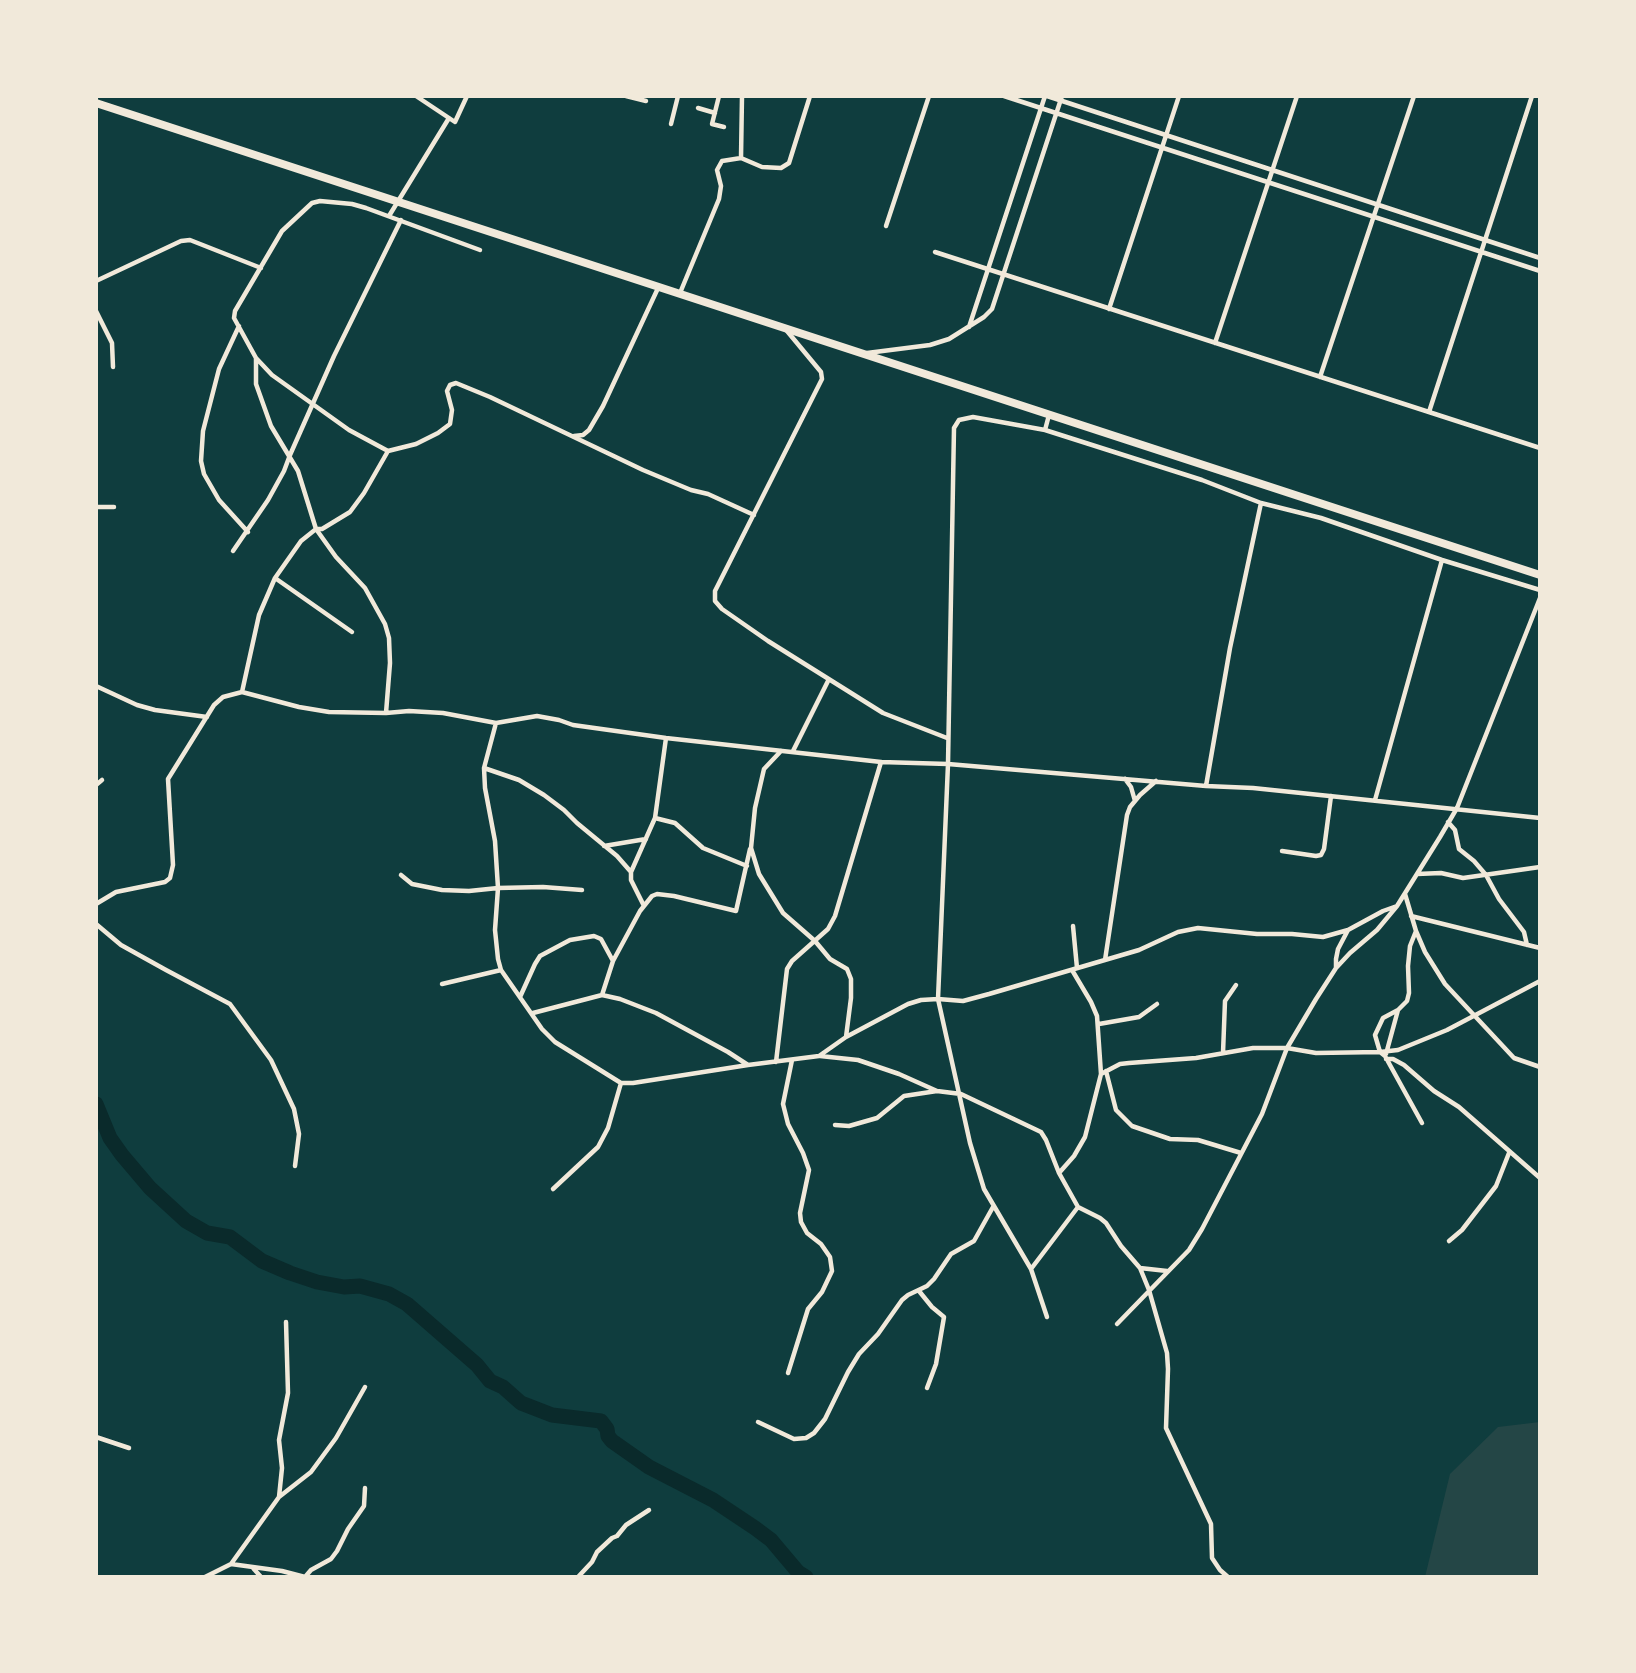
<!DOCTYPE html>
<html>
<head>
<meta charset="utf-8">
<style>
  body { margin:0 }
  #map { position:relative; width:1636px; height:1673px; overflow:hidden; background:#0f3d3e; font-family:Signika,sans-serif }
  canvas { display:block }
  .frame { position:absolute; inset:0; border:98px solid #f1e9da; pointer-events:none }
</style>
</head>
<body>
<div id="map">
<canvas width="1636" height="1673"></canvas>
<div class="frame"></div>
</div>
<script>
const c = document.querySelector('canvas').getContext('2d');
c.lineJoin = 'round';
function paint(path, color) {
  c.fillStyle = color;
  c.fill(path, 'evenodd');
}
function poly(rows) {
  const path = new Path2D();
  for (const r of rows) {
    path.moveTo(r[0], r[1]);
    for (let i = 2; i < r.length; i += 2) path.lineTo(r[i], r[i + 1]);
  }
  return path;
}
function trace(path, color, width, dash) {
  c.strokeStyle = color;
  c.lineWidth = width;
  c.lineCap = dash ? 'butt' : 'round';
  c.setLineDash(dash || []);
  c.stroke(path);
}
paint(poly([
  [1540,1422,1540,1577,1425,1577,1450,1474,1498,1427]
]), '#244646');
trace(poly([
  [96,1104,110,1138,122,1155,150,1188,186,1221,207,1233,230,1237,262,1261,290,1273,317,1282,344,1287,360,1286,389,1294,407,1304,477,1365,490,1381,503,1387,521,1403,552,1415,601,1421,607,1429,608,1436,612,1441,649,1467,713,1500,755,1528,771,1540,798,1572,806,1577]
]), '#0a2a2b', 15);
trace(poly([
  [416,96,455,122,467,96],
  [626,96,646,101],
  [719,96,712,124,724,127],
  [1004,96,1540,271],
  [1047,96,1540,258],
  [698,108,715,113],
  [671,124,678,96],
  [741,158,742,96],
  [389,216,449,118],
  [886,226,929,96],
  [935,252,1540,448],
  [96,281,181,241,190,240,261,268],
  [680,293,719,199,721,186,717,170,722,161,741,158,762,167,781,168,789,163,810,96],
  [1109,309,1179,96],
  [96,311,112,343,113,367],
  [239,326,219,369,203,431,201,461,204,474,219,500,248,532],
  [969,327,1045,96],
  [787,331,821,372,822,379,715,591,715,601,722,609,768,641,883,713,947,738],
  [1215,343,1297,96],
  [867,353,930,345,949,339,984,317,992,309,1062,96],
  [256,358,256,384,271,426,298,471,316,529,336,557,365,588,385,624,389,638,390,663,386,713],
  [1320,377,1414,96],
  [1429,412,1532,96],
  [1045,430,1049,415],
  [574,436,583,435,589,430,603,406,659,286],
  [388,451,416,444,438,433,450,424,452,410,447,391,450,385,456,383,490,397,643,470,691,490,708,494,754,515],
  [1261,503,1321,518,1442,560,1540,590],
  [96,507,114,507],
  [233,551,268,500,284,471,290,455,334,356,401,220],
  [275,578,352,632],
  [96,686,137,705,155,710,207,717],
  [242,692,259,615,275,578,301,541,316,529,322,529,350,512,364,493,388,451,349,430,272,375,256,358,234,318,235,311,282,231,312,203,320,201,352,204,366,208,480,250],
  [496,723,484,768,485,788,495,841,498,888,495,930,498,959,501,970,542,1029,555,1042,621,1083,633,1083,748,1065,819,1056,846,1037,908,1004,921,1000,938,999,963,1001,989,994,1139,950,1178,932,1198,928,1257,934,1292,934,1323,937,1348,930,1383,911,1397,906],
  [781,751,764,769,755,808,751,848,759,874,783,913,815,941,830,959,847,969,851,979,851,998,846,1037],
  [793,751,829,679],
  [484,768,519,780,544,795,564,810,577,823,617,856,631,872],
  [1125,779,1131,787,1135,801],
  [96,785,102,780],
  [1375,800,1442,560],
  [655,818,675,823,703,848,747,866],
  [1448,822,1455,830,1459,849,1474,861,1486,875,1499,899,1524,932,1527,945],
  [604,846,646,839],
  [1282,851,1316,856,1321,855,1324,849,1331,796],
  [1417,874,1441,873,1463,878,1540,867],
  [401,875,412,884,442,890,469,891,498,888,543,887,582,890],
  [1405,894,1416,931,1425,952,1445,984,1514,1058,1540,1067],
  [96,904,116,892,165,882,170,878,173,865,168,779,214,705,223,697,242,692,299,707,329,712,386,713,409,711,443,713,496,723,537,716,559,720,573,725,666,738,881,762,948,764,1206,786,1253,788,1540,818],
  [644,906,631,880,631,872,655,818,666,738],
  [1411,916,1540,948],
  [96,924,121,945,166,970,230,1004,271,1060,294,1109,299,1134,295,1166],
  [1073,926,1077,968],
  [1416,931,1410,946,1408,966,1409,993,1407,1001,1398,1010,1383,1018,1375,1035,1380,1052,1385,1056,1422,1123],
  [1105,960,1127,815,1130,807,1140,795,1156,781],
  [1336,968,1336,959,1338,949,1348,930],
  [442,984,501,970],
  [602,995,613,961,640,911,652,896,657,894,674,896,736,911,750,849],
  [520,997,535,964,540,956,570,940,594,936,601,939,613,961],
  [533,1013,602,995,620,999,656,1013,728,1052,748,1065],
  [1099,1024,1139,1017,1157,1004],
  [1223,1053,1225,1001,1236,985],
  [1386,1054,1398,1010],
  [820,1056,858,1060,899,1074,937,1091,961,1094,1041,1132,1046,1140,1059,1173,1078,1207,1100,1218,1106,1223,1121,1246,1140,1268,1149,1290,1167,1353,1168,1369,1166,1428,1211,1524,1212,1558,1220,1570,1228,1577],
  [1386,1059,1393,1059,1404,1065,1434,1091,1459,1107,1540,1178],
  [776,1062,787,969,792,961,828,929,835,916,881,762],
  [1106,1071,1116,1110,1132,1126,1170,1139,1198,1140,1241,1153],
  [1101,1074,1120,1064,1129,1063,1196,1058,1253,1048,1287,1048,1316,1053,1380,1052,1398,1050,1447,1030,1540,981],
  [835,1125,849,1126,877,1118,904,1096,937,1091],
  [1059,1173,1074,1156,1085,1137,1101,1074,1097,1016,1091,1002,1072,970],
  [553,1189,598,1147,608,1128,621,1083],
  [1449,1241,1462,1230,1496,1186,1509,1153],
  [1140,1268,1167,1271],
  [1031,1269,1078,1207],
  [919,1291,932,1307,944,1317,936,1364,927,1388],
  [1047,1317,1031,1269,984,1189,970,1143,938,999,948,764,954,428,959,420,973,417,1045,430,1202,480,1261,503,1230,648,1206,786],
  [1117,1324,1189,1250,1202,1229,1262,1114,1287,1048,1316,999,1336,968,1350,953,1377,930,1397,906,1440,837,1457,808,1540,598],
  [788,1373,808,1309,822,1292,832,1271,830,1257,821,1244,807,1233,801,1222,800,1213,809,1170,803,1153,788,1124,783,1104,792,1060],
  [758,1422,794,1439,806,1438,814,1433,825,1419,848,1372,859,1354,878,1334,902,1300,908,1295,927,1286,934,1279,951,1254,974,1241,993,1207],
  [96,1437,129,1448],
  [279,1497,282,1468,279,1440,288,1393,286,1322],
  [231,1564,282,1571,305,1577],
  [253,1568,261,1577],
  [205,1577,231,1564,279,1497,311,1472,336,1438,365,1387],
  [305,1577,311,1570,331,1559,337,1551,348,1529,364,1506,365,1488],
  [578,1577,592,1562,597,1552,612,1538,617,1536,626,1525,649,1510]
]), '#f1e9da', 4.5);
trace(poly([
  [96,103,1540,575]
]), '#f1e9da', 8);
</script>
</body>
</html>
